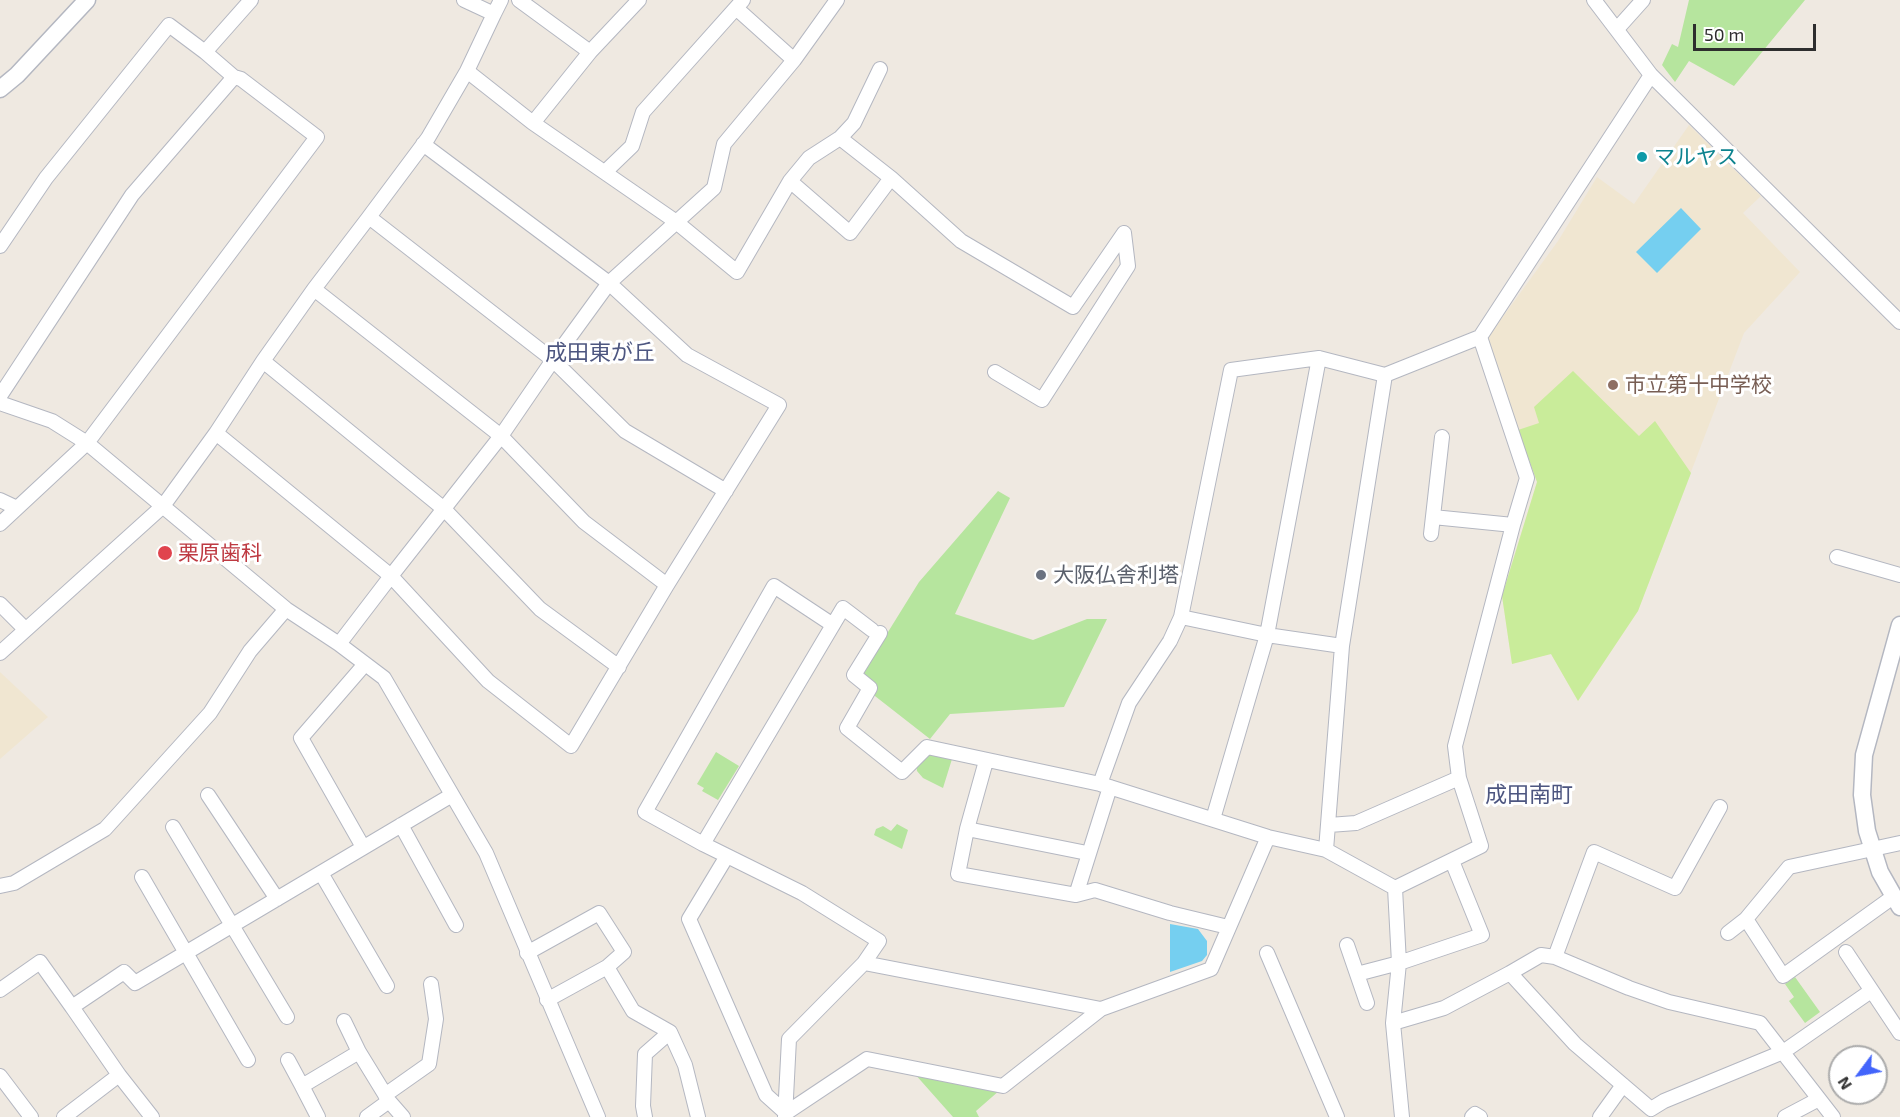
<!DOCTYPE html>
<html>
<head>
<meta charset="utf-8">
<style>
  body { margin:0 }
  #map { position:relative; width:1900px; height:1117px; overflow:hidden; background:#efe9e1; font-family:"Exo 2",sans-serif }
  canvas { display:block }
  .north { position:absolute; left:1828px; top:1045px; width:60px; height:60px; box-sizing:border-box; background:#fff; border:2px solid #ababab; border-radius:50%; rotate:238deg; font-size:16px; font-weight:700; line-height:24px; text-align:center; color:#2e2e2e }
  .north::after { content:''; display:block; margin:auto; width:21px; height:27px; background:#4264fb; clip-path:polygon(50% 0,100% 100%,50% 72%,0 100%) }
  .scale { position:absolute; left:1693px; top:24px; width:123px; height:27px; box-sizing:border-box; border:3px solid #2e2e2e; border-top:0; padding-left:8px; font-size:18px; line-height:21px; white-space:nowrap; color:#2e2e2e; -webkit-text-stroke:4px #fff; paint-order:stroke }
</style>
</head>
<body>
<div id="map">
<canvas width="1900" height="1117"></canvas>
<div class="north">N</div>
<div class="scale">50 m</div>
</div>
<script>
const c = document.querySelector('canvas').getContext('2d');
c.lineJoin = 'round';
function paint(path, color) {
  c.fillStyle = color;
  c.fill(path, 'evenodd');
}
function poly(rows) {
  const path = new Path2D();
  for (const r of rows) {
    path.moveTo(r[0], r[1]);
    for (let i = 2; i < r.length; i += 2) path.lineTo(r[i], r[i + 1]);
  }
  return path;
}
function trace(path, color, width, dash) {
  c.strokeStyle = color;
  c.lineWidth = width;
  c.lineCap = dash ? 'butt' : 'round';
  c.setLineDash(dash || []);
  c.stroke(path);
}
function write(font, color, halo, rows, align = 'center') {
  c.font = font + ' "Exo 2","Noto Sans JP",sans-serif';
  c.lineWidth = 6;
  c.setLineDash([]);
  c.textBaseline = 'middle';
  c.strokeStyle = halo;
  c.fillStyle = color;
  for (const [text, x, y, turn = 0] of rows) {
    c.save();
    c.translate(x, y);
    c.rotate((+turn || 0) * Math.PI / 180);
    c.textAlign = isNaN(turn) ? turn : align;
    if (halo) c.strokeText(text, 0, 0);
    c.fillText(text, 0, 0);
    c.restore();
  }
}
paint(poly([
  [1689,125,1761,196,1743,213,1800,272,1744,333,1638,611,1578,701,1551,654,1512,664,1502,596,1537,482,1486,340,1558,241,1597,177,1634,204],
  [0,672,48,717,0,759]
]), '#f0e6d1');
paint(poly([
  [1689,0,1805,0,1734,86,1689,61,1675,82,1662,65,1672,44,1678,47],
  [998,491,1010,498,955,614,1033,640,1087,619,1107,619,1064,707,950,714,930,739,857,682,919,582],
  [716,752,739,766,718,800,702,791,704,788,697,784],
  [927,753,952,759,943,788,923,778,917,771,916,762],
  [897,824,908,830,902,849,874,835,876,829,883,826,891,831],
  [1795,977,1820,1012,1805,1023,1789,1001,1794,997,1785,984],
  [914,1073,1000,1090,976,1111,979,1117,953,1117]
]), '#b6e59e');
paint(poly([
  [1573,371,1639,436,1655,421,1691,473,1638,611,1578,701,1551,654,1512,664,1502,596,1537,482,1518,430,1539,423,1534,407]
]), '#c9ec9a');
paint(poly([
  [1681,208,1701,229,1657,273,1636,252],
  [1170,924,1198,929,1207,941,1207,955,1202,961,1170,972]
]), '#75cff0');
const minor = poly([
  [464,0,494,14,501,0],
  [519,0,590,52],
  [1594,0,1651,75,1900,322],
  [736,8,794,60],
  [494,14,467,71,428,138,369,217,553,360,625,431,726,491],
  [1617,29,1643,0],
  [205,52,251,0],
  [467,71,533,123,675,221,737,272,790,181,809,158,840,138,854,123,880,69],
  [533,123,590,52,639,0],
  [840,138,891,178,961,241,1073,307,1124,233],
  [423,144,609,283,687,355,779,405,667,585,571,746,488,681,391,576,501,436,553,360,609,283,714,188,724,144,794,60,837,0],
  [605,172,632,146,643,112,743,0],
  [790,181,850,233,891,178],
  [369,217,314,289,501,436,584,522,667,585],
  [0,246,46,178,169,25,205,52,234,77,132,195,0,396],
  [314,289,263,361,444,509,540,609,619,667],
  [263,361,216,433,391,576,339,644],
  [995,372,1042,400,1128,266,1124,233],
  [0,403,52,421,87,443,286,609,339,644,384,678,486,853,598,1117],
  [0,500,17,508],
  [1433,517,1513,525],
  [0,524,87,443,317,137,241,79,234,77],
  [1431,534,1442,437],
  [1837,557,1900,575],
  [0,604,25,629],
  [1181,617,1267,635,1342,646],
  [872,630,843,608,703,844,802,893,879,941,864,963,1101,1009],
  [880,633,854,675,870,688,847,728,902,772,927,747,1100,784,1268,837,1326,850,1395,888],
  [0,653,163,506,216,433],
  [986,761,967,829,958,874,1076,895,1095,890,1170,913,1228,927],
  [1100,784,1129,703,1170,641,1181,617,1231,370,1319,358,1385,375,1480,337,1651,75],
  [208,795,277,899],
  [1720,807,1675,888,1594,852,1555,957,1541,955,1510,973,1575,1044,1651,1109,1664,1101,1783,1052,1871,991],
  [1213,819,1267,635,1319,358],
  [401,825,456,925],
  [1329,825,1356,823,1459,778],
  [173,827,287,1017],
  [967,829,1087,853],
  [703,844,645,812,774,586,833,625],
  [363,847,301,738,365,664],
  [1326,850,1342,646,1385,375],
  [727,856,689,919,766,1095,786,1113],
  [321,873,387,986],
  [142,877,248,1060],
  [0,886,14,883,105,829,210,713,250,651,286,609],
  [1395,888,1481,846,1459,778,1455,746,1513,525,1527,478,1480,337],
  [1395,888,1399,963,1393,1023,1402,1117],
  [1076,895,1110,787],
  [1746,919,1783,976,1893,897],
  [1728,933,1746,919,1789,867,1900,843],
  [1347,945,1367,1003],
  [1846,952,1900,1033],
  [527,953,599,913,624,952,607,967,633,1011,670,1032,685,1065,698,1117],
  [1267,953,1337,1117],
  [1555,957,1629,988,1669,1002,1760,1023,1833,1117],
  [1357,974,1399,963,1482,935,1452,861],
  [0,990,40,962,72,1007],
  [547,1000,607,967],
  [344,1021,359,1052],
  [1393,1023,1444,1008,1510,973],
  [288,1060,302,1086],
  [119,1075,72,1007,124,972,135,983,452,795],
  [0,1076,31,1117],
  [385,1095,429,1064,436,1019,431,984],
  [786,1113,867,1059,1003,1086,1101,1009,1211,969,1268,837],
  [64,1117,119,1075,152,1117],
  [318,1117,302,1086,359,1052,389,1101,403,1117],
  [367,1117,389,1101],
  [645,1117,643,1106,645,1054,670,1032],
  [785,1117,789,1039,864,963],
  [1472,1117,1475,1114,1480,1117],
  [1600,1117,1623,1085],
  [1785,1117,1819,1099]
]);
const tertiary = poly([
  [0,89,17,75,87,0],
  [1900,625,1864,755,1862,795,1867,831,1880,872,1900,907]
]);
trace(minor, '#b4b7c1', 16);
trace(tertiary, '#b4b7c1', 19);
trace(minor, '#fff', 14);
trace(tertiary, '#fff', 16);
for (const [x, y, r, color] of [
  [1642,157,6,"#0f9aa8"],
  [1613,385,6,"#8d6e63"],
  [165,553,8,"#e0444e"],
  [1041,575,6,"#6b7280"]
]) {
  const dot = new Path2D();
  dot.arc(x, y, r, 0, 2 * Math.PI);
  c.fillStyle = color;
  c.fill(dot);
  trace(dot, '#fff', 2);
}
write('21px', '#0d838f', '#fff', [
  ["マルヤス",1654,157]
], 'left');
write('21px', '#785e54', '#fff', [
  ["市立第十中学校",1625,385]
], 'left');
write('21px', '#be3a42', '#fff', [
  ["栗原歯科",178,553]
], 'left');
write('21px', '#5b616d', '#fff', [
  ["大阪仏舎利塔",1053,575]
], 'left');
write('22px', '#4d5680', '#fff', [
  ["成田東が丘",600,353],
  ["成田南町",1529,795]
]);
</script>
</body>
</html>
